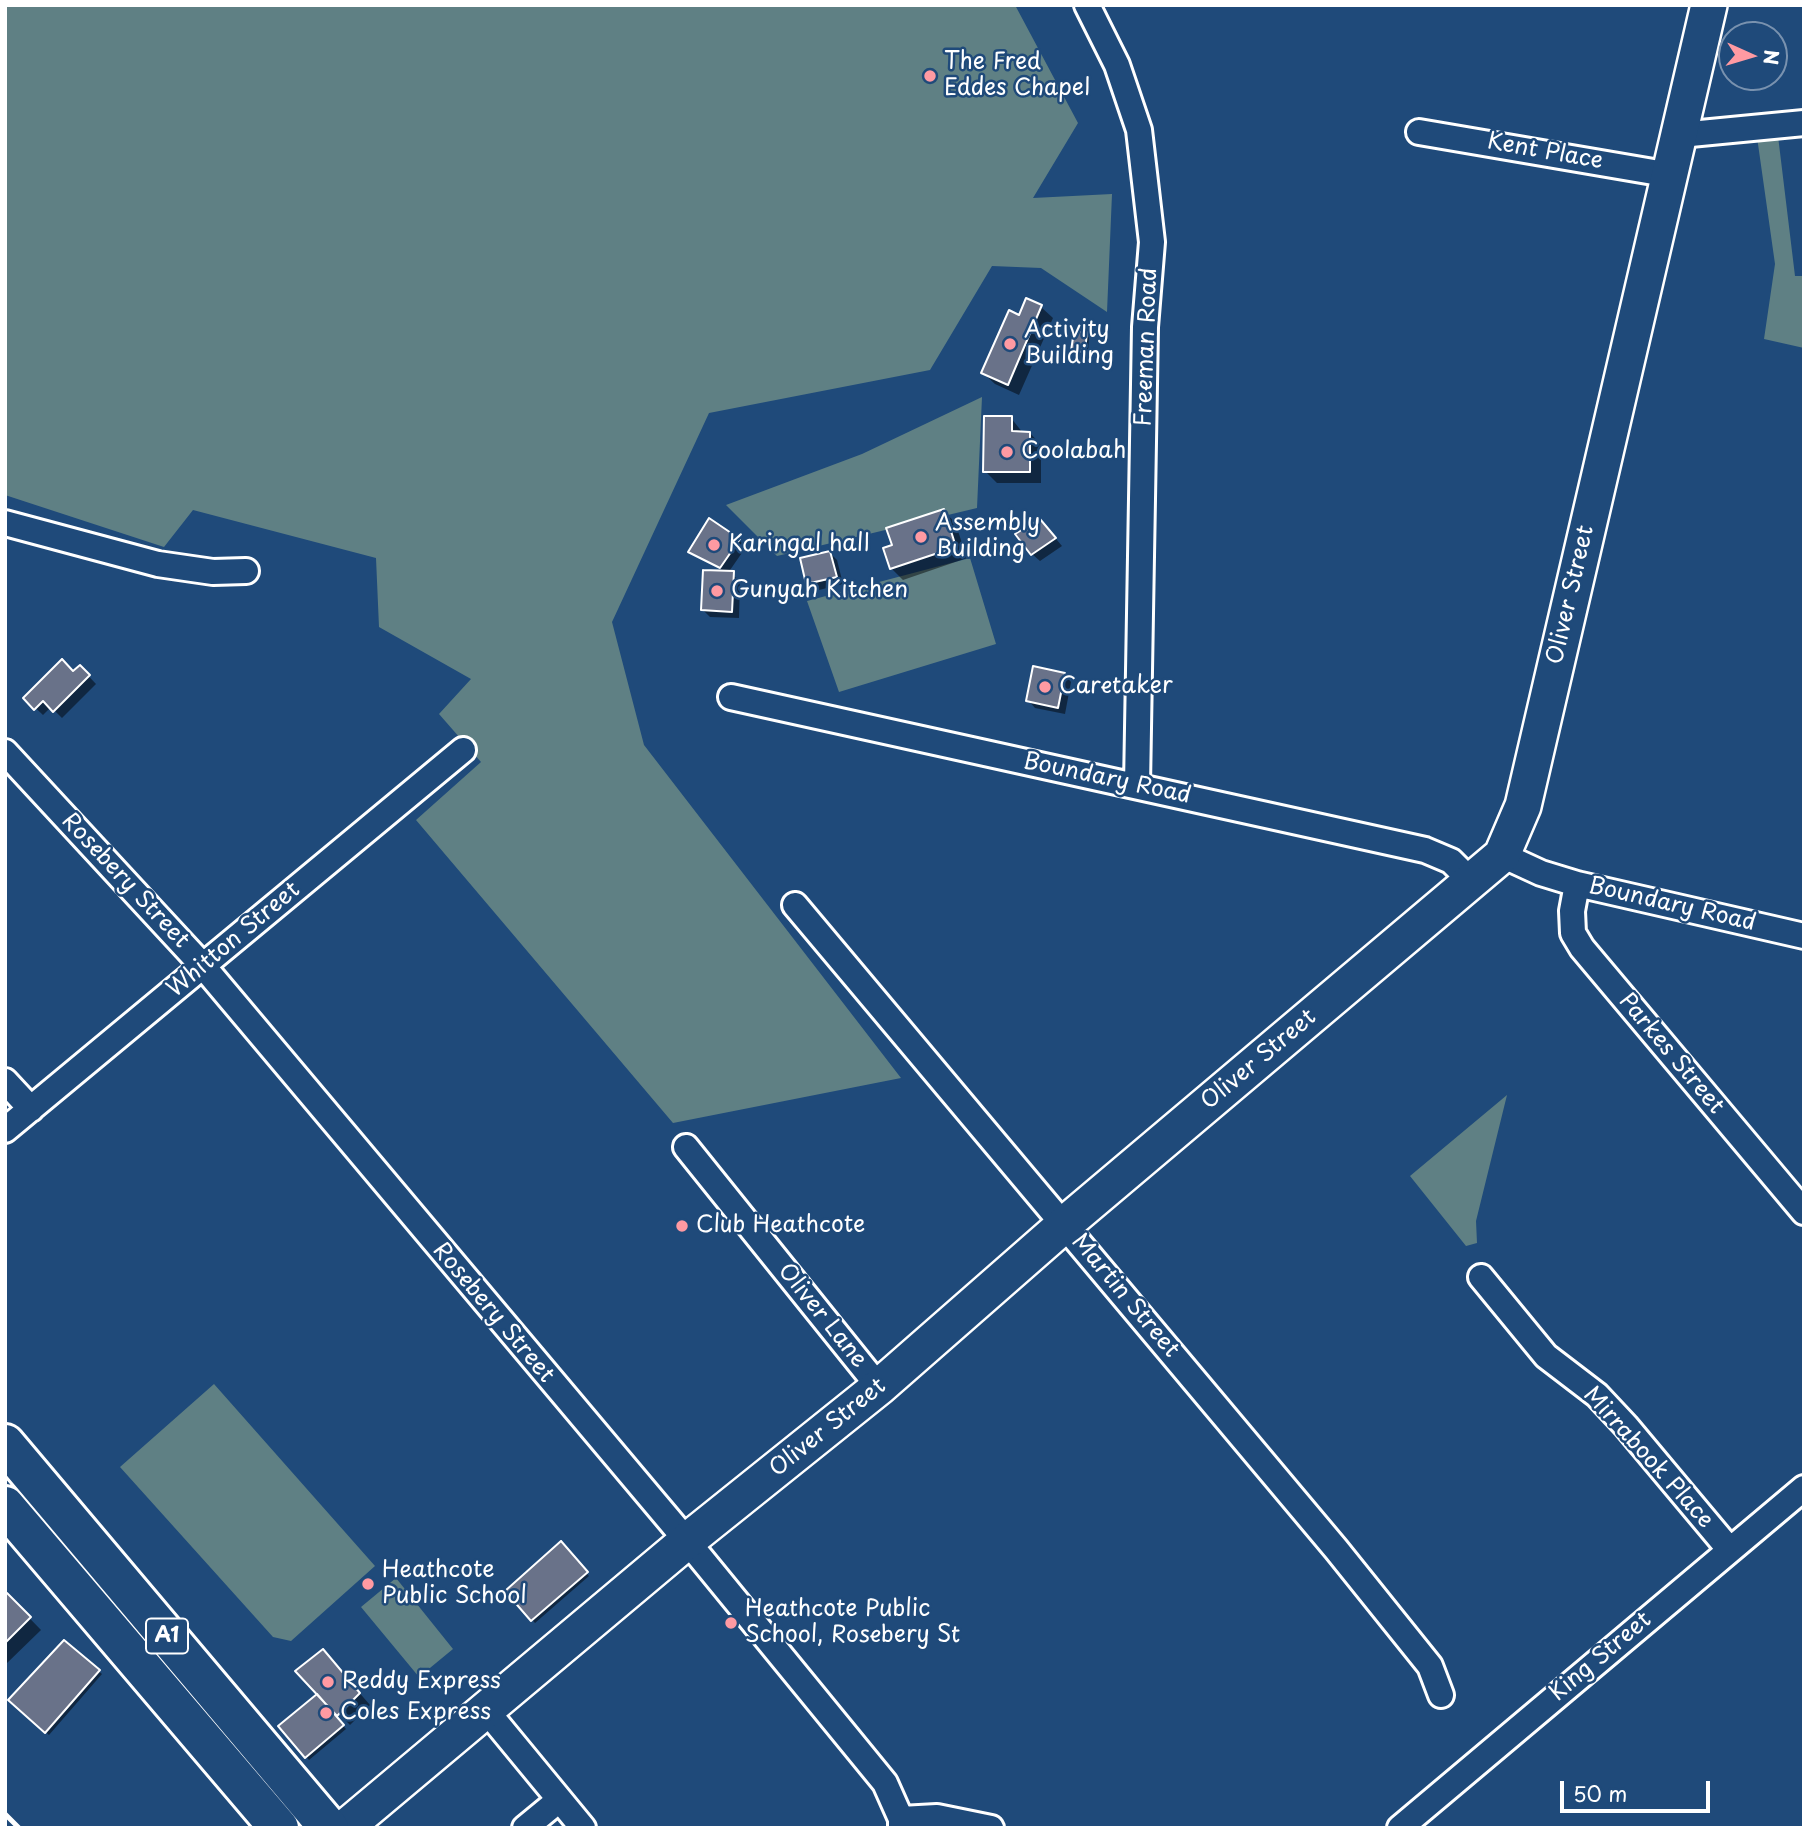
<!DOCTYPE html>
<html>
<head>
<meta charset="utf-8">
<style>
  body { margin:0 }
  #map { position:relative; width:1809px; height:1833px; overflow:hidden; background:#1f4a7a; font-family:"Playpen Sans",sans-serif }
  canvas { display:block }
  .frame { position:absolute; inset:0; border:7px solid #fff; pointer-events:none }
  .north { position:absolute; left:1718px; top:21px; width:70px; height:70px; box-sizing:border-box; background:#1f4a7a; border:2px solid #7992af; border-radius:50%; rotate:94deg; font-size:19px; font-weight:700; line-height:28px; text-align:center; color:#fff }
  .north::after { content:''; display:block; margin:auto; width:24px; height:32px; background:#ff9aa2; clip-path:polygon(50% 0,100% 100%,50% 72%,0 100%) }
  .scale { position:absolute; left:1560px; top:1781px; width:150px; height:32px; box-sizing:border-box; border:4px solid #fff; border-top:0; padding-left:9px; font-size:21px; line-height:24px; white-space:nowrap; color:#fff; -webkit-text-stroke:5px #1f4a7a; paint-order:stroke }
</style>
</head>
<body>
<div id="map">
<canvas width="1809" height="1833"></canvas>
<div class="frame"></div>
<div class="north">N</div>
<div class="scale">50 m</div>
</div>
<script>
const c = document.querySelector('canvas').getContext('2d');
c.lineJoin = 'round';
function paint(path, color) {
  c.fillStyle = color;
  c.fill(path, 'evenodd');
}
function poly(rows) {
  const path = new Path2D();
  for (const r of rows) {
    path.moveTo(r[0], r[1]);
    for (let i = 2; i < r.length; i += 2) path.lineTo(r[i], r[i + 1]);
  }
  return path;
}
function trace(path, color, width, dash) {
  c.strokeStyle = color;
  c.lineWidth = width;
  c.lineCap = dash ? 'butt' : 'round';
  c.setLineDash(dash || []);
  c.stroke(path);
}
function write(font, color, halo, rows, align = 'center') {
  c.font = font + ' "Playpen Sans",sans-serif';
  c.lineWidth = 5;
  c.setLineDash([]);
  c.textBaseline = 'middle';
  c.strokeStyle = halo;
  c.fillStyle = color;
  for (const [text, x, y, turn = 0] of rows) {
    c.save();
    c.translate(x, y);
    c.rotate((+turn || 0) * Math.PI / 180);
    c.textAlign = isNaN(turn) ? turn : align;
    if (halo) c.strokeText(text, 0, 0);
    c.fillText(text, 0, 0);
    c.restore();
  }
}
paint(poly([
  [5,5,1015,5,1078,123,1033,198,1112,194,1107,312,1041,268,992,266,930,370,709,413,612,622,644,745,901,1078,673,1123,416,820,481,762,439,714,471,679,379,627,376,558,193,510,164,547,5,495],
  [1778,136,1795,276,1804,276,1804,348,1764,339,1775,264,1757,137],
  [982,397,977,508,777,556,726,505,862,454],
  [970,558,996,644,839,692,807,601],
  [1507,1095,1476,1221,1477,1243,1466,1246,1410,1176],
  [214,1384,375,1566,291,1641,273,1637,120,1467],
  [396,1578,453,1649,419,1677,361,1607]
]), '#5f8084');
paint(poly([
  [1041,307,1053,318,1019,395,995,384,983,373,1020,317],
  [1086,333,1089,336,1088,354,1076,353,1072,350],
  [1011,418,1023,433,1030,433,1041,445,1041,483,997,483,985,471],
  [943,511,955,522,967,558,903,580,891,568],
  [1047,528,1062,546,1040,561,1032,554],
  [739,540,746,547,728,573,740,580,739,618,710,617,703,610,725,572,690,551],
  [830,553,837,560,843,584,815,591,808,583],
  [80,667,96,684,62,718,51,707,43,715,25,698],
  [1064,674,1071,682,1065,714,1035,708,1028,700],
  [561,1544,589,1576,535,1623,507,1591],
  [7,1595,41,1630,5,1665,5,1597],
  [64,1642,102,1674,49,1735,10,1700],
  [323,1651,370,1705,350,1725,298,1672],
  [317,1696,346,1729,309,1760,280,1727]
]), '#0007');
const building = poly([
  [1026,298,1042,305,1008,385,981,373,1009,310,1019,315,1026,298],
  [1074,331,1087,332,1085,352,1071,351,1074,331],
  [984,416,1012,416,1012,431,1030,432,1030,472,983,472,984,416],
  [944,509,956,547,890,569,883,548,892,545,886,528,944,509],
  [709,518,740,539,720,568,688,552,709,518],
  [1040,519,1056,538,1031,555,1015,534,1040,519],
  [830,551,837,577,806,584,800,558,830,551],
  [703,570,734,571,732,612,701,610,703,570],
  [62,659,73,671,80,665,90,675,53,712,43,701,34,710,23,698,62,659],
  [1033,666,1065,673,1058,708,1026,701,1033,666],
  [561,1541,588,1572,531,1621,505,1591,561,1541],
  [7,1593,31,1617,5,1643,5,1594,7,1593],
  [64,1640,100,1670,45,1733,8,1700,64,1640],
  [323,1649,360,1693,337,1716,295,1671,323,1649],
  [317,1694,344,1725,305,1758,278,1726,317,1694]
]);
paint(building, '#697289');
trace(building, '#fff', 2);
const street = poly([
  [1087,5,1117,65,1139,130,1152,242,1145,327,1137,785],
  [1419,132,1671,175],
  [1680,135,1804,123],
  [5,523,158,564,213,572,246,571],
  [731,697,1425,850,1451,861,1472,882],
  [5,752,203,966,687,1541,885,1783,901,1819,901,1828],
  [1502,855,1541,873,1577,884,1804,936],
  [1577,884,1572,911,1573,933,1582,948,1804,1212],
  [795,905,1336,1549,1430,1666,1441,1695],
  [5,1081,31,1109],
  [5,1130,463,750],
  [686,1147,879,1387],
  [1481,1277,1546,1356,1597,1395,1626,1426,1729,1549],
  [485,1709,583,1828],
  [901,1819,937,1817,991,1828],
  [525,1828,559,1800],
  [1400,1828,1804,1488]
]);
const secondary = poly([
  [345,1828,687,1541,879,1387,1065,1224,1502,855,1523,806,1709,5]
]);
const highway = poly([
  [5,1444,329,1828],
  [5,1506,279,1828]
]);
trace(street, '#fff', 30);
trace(secondary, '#fff', 40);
trace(highway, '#fff', 44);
trace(street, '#1f4a7a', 24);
trace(secondary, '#1f4a7a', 35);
trace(highway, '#1f4a7a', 38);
trace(poly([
  [5,1814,19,1828]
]), '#fff', 5);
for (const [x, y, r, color] of [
  [930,76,7,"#ff9aa2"],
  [1010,344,7,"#ff9aa2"],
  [1007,452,7,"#ff9aa2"],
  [921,537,7,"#ff9aa2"],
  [714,545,7,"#ff9aa2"],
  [717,591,7,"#ff9aa2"],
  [1045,687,7,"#ff9aa2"],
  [682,1226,7,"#ff9aa2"],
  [368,1584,7,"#ff9aa2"],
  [731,1623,7,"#ff9aa2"],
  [328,1682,7,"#ff9aa2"],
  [326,1713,7,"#ff9aa2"]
]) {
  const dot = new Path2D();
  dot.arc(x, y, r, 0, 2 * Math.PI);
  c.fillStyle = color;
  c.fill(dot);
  trace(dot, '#1f4a7a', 2.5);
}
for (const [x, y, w] of [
  [167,1636,42]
]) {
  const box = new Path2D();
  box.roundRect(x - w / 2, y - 17.5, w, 35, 5);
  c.fillStyle = '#1f4a7a';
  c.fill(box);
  trace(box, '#fff', 2);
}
write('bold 21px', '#fff', null, [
  ["A1",167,1636]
]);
write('23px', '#fff', '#1f4a7a', [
  ["The Fred",944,63],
  ["Eddes Chapel",944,89],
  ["Activity",1024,331],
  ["Building",1024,357],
  ["Coolabah",1021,452],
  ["Assembly",935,524],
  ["Building",935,550],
  ["Karingal hall",728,545],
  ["Gunyah Kitchen",731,591],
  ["Caretaker",1059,687],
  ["Club Heathcote",696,1226],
  ["Heathcote",382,1571],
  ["Public School",382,1597],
  ["Heathcote Public",745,1610],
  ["School, Rosebery St",745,1636],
  ["Reddy Express",342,1682],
  ["Coles Express",340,1713]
], 'left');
write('23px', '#fff', '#1f4a7a', [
  ["Kent Place",1545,152,10],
  ["Freeman Road",1147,347,-88],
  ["Oliver Street",1571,595,-77],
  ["Boundary Road",1107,779,12],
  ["Rosebery Street",125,881,47],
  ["Boundary Road",1672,905,13],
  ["Whitton Street",234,940,-40],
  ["Parkes Street",1671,1054,50],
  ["Oliver Street",1259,1060,-40],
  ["Martin Street",1125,1296,50],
  ["Rosebery Street",493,1313,50],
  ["Oliver Lane",822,1316,51],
  ["Oliver Street",828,1428,-39],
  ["Mirrabook Place",1648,1458,48],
  ["King Street",1601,1657,-40]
]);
</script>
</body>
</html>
